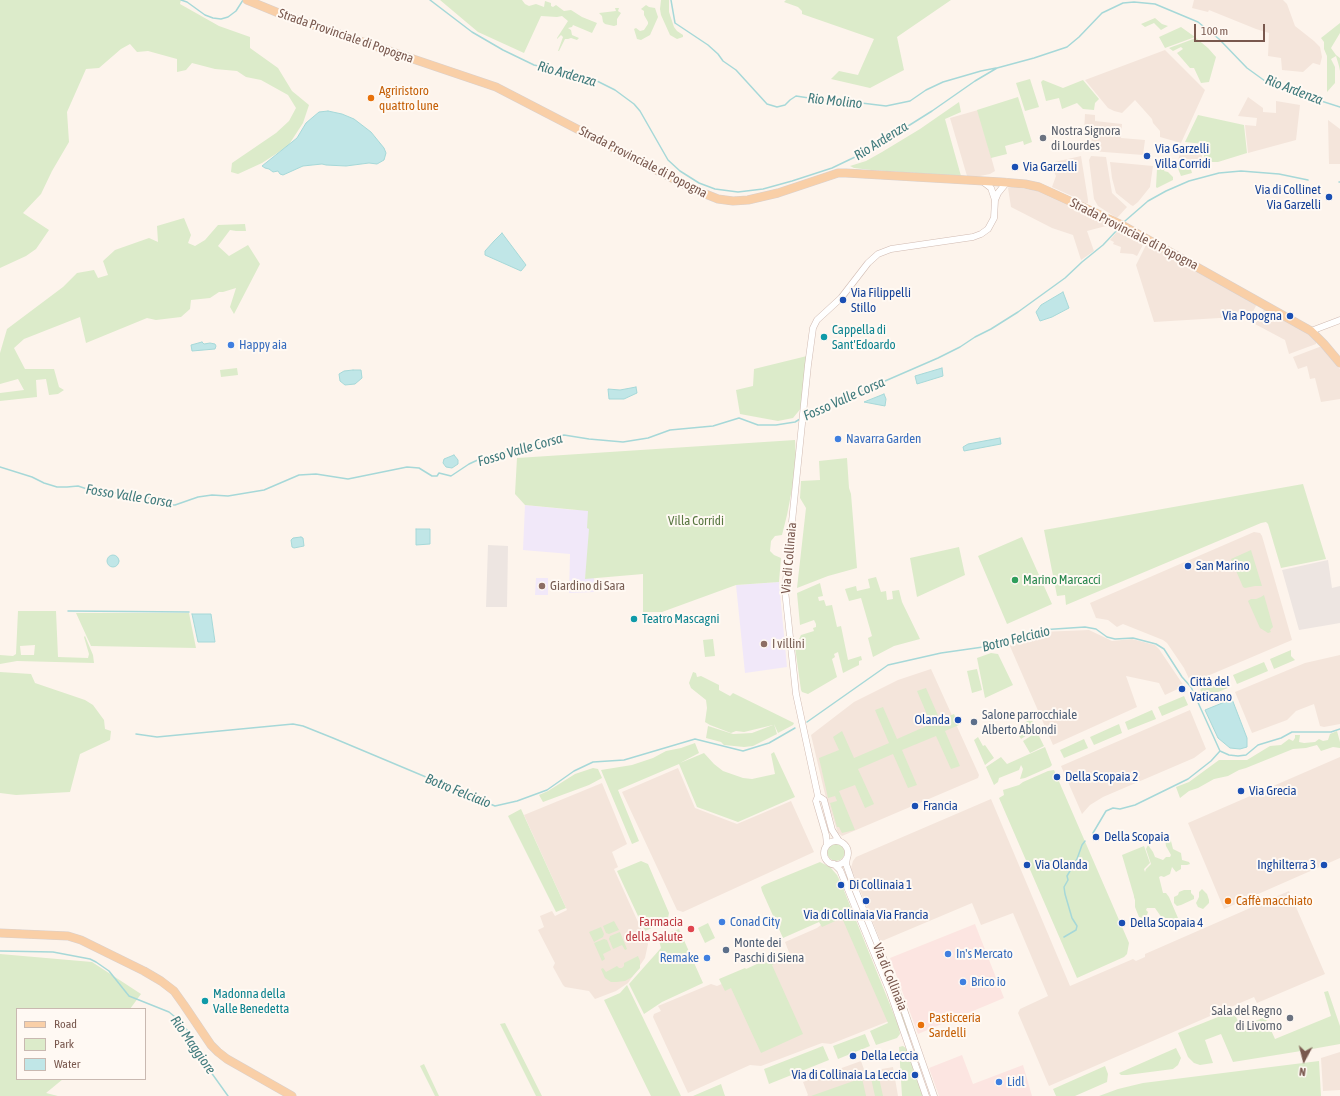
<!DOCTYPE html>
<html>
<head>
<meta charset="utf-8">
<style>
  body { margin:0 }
  #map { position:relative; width:1340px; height:1096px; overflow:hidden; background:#fdf4ec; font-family:"Asap Condensed",sans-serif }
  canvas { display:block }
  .legend { position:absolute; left:16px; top:1008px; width:130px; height:72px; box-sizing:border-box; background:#fff9f3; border:1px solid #c9b9b1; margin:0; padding:5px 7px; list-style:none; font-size:12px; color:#79584e }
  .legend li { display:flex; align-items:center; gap:8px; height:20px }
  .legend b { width:20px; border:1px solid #c9b9b1 }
  .north { position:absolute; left:1284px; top:1040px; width:40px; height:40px; -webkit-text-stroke:3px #fff9f3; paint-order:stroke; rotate:187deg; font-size:11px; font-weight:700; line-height:16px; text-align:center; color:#79584e }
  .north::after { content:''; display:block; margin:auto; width:14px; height:18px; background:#79584e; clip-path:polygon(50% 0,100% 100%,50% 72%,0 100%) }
  .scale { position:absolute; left:1194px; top:24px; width:71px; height:18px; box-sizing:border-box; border:2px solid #79584e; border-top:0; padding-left:5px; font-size:12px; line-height:14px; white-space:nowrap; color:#79584e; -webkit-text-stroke:3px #fff9f3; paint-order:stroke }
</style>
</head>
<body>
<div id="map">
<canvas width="1340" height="1096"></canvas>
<ul class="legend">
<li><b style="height:5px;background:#f9cfa7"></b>Road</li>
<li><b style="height:11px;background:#dcebca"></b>Park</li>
<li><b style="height:11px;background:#c0e6e7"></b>Water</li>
</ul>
<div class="north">N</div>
<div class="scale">100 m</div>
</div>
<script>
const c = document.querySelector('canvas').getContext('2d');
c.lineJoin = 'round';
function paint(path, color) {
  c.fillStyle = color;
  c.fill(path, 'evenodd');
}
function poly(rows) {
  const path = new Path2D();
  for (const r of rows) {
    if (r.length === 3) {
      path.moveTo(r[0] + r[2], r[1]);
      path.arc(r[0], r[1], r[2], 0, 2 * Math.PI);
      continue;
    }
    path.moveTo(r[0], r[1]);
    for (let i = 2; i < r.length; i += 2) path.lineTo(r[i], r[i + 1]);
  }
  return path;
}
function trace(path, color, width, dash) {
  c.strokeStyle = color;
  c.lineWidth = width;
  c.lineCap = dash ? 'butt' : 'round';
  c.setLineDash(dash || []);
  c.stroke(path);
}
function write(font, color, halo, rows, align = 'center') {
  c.font = font + ' "Asap Condensed",sans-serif';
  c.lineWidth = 4;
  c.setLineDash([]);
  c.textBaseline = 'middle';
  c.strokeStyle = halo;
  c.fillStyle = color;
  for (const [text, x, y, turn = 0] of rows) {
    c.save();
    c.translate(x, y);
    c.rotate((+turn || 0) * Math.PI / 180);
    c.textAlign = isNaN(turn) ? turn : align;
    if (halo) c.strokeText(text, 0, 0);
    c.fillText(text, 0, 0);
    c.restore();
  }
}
paint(poly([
  [1194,0,1283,0,1287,4,1295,26,1314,41,1320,47,1322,57,1320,65,1313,63,1303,72,1282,70,1281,58,1268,56,1269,33,1256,29,1209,10,1208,12,1192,8],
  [1165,50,1205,90,1181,143,1160,137,1160,131,1153,123,1152,119,1135,100,1122,113,1114,111,1108,108,1085,80],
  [1248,97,1263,108,1263,112,1276,113,1276,101,1300,105,1296,140,1248,153,1245,125,1256,126,1257,118,1238,116],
  [978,110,995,171,990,174,980,176,967,176,950,118],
  [1085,114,1095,115,1095,121,1122,124,1121,138,1145,140,1143,155,1091,151,1092,134,1084,133],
  [1328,120,1340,129,1340,164,1329,164],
  [1183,144,1202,145,1202,163,1178,160],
  [1081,156,1088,200,1088,203,1085,204,1073,198,1074,197,1052,187,1056,176,1050,163],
  [1091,156,1106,157,1112,193,1127,207,1117,218,1098,206,1094,199,1089,160],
  [1110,162,1153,166,1150,187,1138,202,1133,206,1131,205,1116,193,1112,178],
  [1012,187,1040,191,1108,223,1106,226,1087,231,1094,251,1081,260,1073,235,1052,228,1011,207,1008,188],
  [1120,228,1145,241,1137,256,1133,254,1120,253,1121,247,1113,244,1114,242,1110,240],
  [1147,243,1257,304,1250,317,1244,314,1242,316,1238,314,1236,317,1154,322,1136,265],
  [1265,308,1310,334,1316,341,1316,344,1289,354,1285,340,1255,324],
  [1322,346,1340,369,1340,399,1321,402,1315,378,1310,379,1307,366,1298,369,1293,357],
  [1254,532,1260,533,1262,536,1292,640,1191,683,1184,668,1167,643,1163,640,1123,624,1117,627,1108,620,1096,618,1090,603],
  [1089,630,1112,641,1132,639,1155,645,1159,649,1184,686,1165,695,1159,683,1126,676,1137,707,1053,745,1009,644,1040,632],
  [1340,655,1340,724,1324,727,1320,726,1314,704,1296,711,1287,720,1252,733,1235,692,1305,663],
  [931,669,979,775,978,778,842,836,838,833,825,794,811,735,854,702,898,680],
  [1190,710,1206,749,1194,758,1103,797,1090,805,1082,814,1061,766],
  [1340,757,1340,858,1224,909,1188,823],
  [678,768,695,808,737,824,791,801,814,852,683,912,677,910,622,792],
  [602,783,627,844,612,852,618,867,614,869,648,944,645,958,628,983,616,991,595,999,589,991,565,987,563,985,553,967,555,963,538,930,544,927,540,916,552,911,555,916,567,910,524,815],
  [991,799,1070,986,1133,959,1136,961,1145,957,1145,954,1289,891,1325,974,1257,1003,1254,997,1049,1086,1018,1013,1020,1009,1048,996,1013,913,981,925,972,903,882,941,880,940,851,868,853,861,856,857],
  [842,915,889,1021,831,1044,822,1043,761,1066,750,1065,688,1093,653,1017,654,1014,661,1011,658,1006,711,984,717,986,790,955,785,942,817,928,822,924],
  [1340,1052,1340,1090,1323,1091,1321,1058],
  [861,1061,866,1075,882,1069,893,1067,898,1096,807,1096,808,1095,803,1082]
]), '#f4e5db');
paint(poly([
  [975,924,1004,998,918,1034,890,958],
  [962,1055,973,1084,1023,1065,1032,1096,939,1096,929,1068]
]), '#fce5e1');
paint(poly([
  [488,545,508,546,507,607,486,607],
  [1328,560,1332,588,1340,586,1340,623,1299,630,1282,570]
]), '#ede5e1');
paint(poly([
  [525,505,574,510,590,509,588,562,585,578,594,578,594,592,569,593,570,554,523,550],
  [536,578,548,578,548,595,535,595],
  [779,582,787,667,745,673,736,585]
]), '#f1e8f9');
paint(poly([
  [0,0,181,0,180,4,219,26,250,37,250,48,278,68,292,91,309,105,303,123,288,146,262,163,238,174,231,172,232,163,276,133,289,121,296,108,288,95,261,80,246,77,237,71,215,69,192,63,186,70,177,72,177,59,148,51,137,52,130,44,121,49,99,68,86,69,67,112,69,142,52,171,41,194,23,213,49,230,36,249,26,256,0,268],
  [440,0,522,0,525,4,529,6,536,4,544,7,545,1,551,3,551,6,553,7,556,5,564,11,571,10,582,17,597,23,592,33,573,25,572,27,568,28,571,30,572,35,579,38,577,40,571,38,568,39,565,39,559,51,558,51,563,37,561,35,557,39,557,38,568,21,562,16,557,17,541,16,524,53,478,32],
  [661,0,669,0,669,12,674,27,677,31,683,35,683,37,677,39,670,35,661,15,660,9],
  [786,0,951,0,897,37,904,70,870,88,831,79,839,71,858,75,874,39,802,14,802,11,798,7,784,2],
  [646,5,649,7,655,8,658,17,650,35,641,40,637,39,634,29,636,28,640,31,644,30,648,24,648,22,644,15,644,11,641,9],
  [615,8,619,8,618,11,621,13,617,19,617,25,614,26,605,24,603,22,602,16,599,13,616,11],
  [1155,18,1162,24,1168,26,1161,30,1154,23,1145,27,1141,24],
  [1340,23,1340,33,1331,48,1336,55,1340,58,1340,71,1339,66,1336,56,1331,59,1335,67,1335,83,1327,92,1327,56,1324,49,1324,42,1321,38],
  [1181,27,1195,37,1165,48,1159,37],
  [1196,38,1208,48,1216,57,1209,82,1201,83,1194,68,1190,68,1177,53,1183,49,1181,47,1173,51,1169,48],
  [1030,79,1039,107,1025,111,1016,83],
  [1043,80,1063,88,1083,80,1099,99,1095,103,1094,110,1083,109,1077,103,1062,109,1059,98,1046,101,1041,82],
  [1018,97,1032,142,1024,145,1023,141,1005,146,1007,154,991,158,977,110],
  [959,102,961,112,945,119,961,176,871,170,854,168,850,166,866,161,882,152,920,129],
  [1198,115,1244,125,1247,153,1218,162,1204,162,1204,144,1185,142],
  [1161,165,1167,167,1167,169,1165,169,1164,171,1168,172,1173,177,1173,180,1157,188,1156,187,1157,169],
  [1177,166,1190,166,1192,173,1181,176],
  [184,218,191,235,188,243,195,246,205,240,218,225,245,224,246,231,236,231,230,230,218,246,229,256,248,245,260,264,234,314,230,307,236,288,223,292,219,292,210,298,191,300,190,309,181,317,156,320,147,318,86,343,80,317,24,339,14,348,25,369,54,369,59,387,64,390,58,394,49,395,46,379,36,380,37,397,0,401,0,393,24,390,18,379,0,384,0,353,7,329,63,287,77,273,94,270,98,278,108,275,103,261,115,250,149,238,158,242,157,226],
  [807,356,802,407,793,418,778,421,740,414,736,390,753,386,754,369],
  [237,368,238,375,221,377,220,370],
  [795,440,796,459,793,484,787,515,782,535,775,536,771,541,770,551,774,555,781,558,779,582,736,585,662,612,643,612,643,574,585,579,589,529,587,528,588,511,525,505,515,494,517,458],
  [847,458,849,488,851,494,857,568,828,576,797,588,806,508,800,498,801,481,820,480,819,461],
  [1303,484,1326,559,1281,568,1268,524,1266,522,1261,523,1066,605,1065,595,1057,596,1044,530],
  [1022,537,1052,604,1007,624,978,556],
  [959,547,965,575,917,597,910,558],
  [1251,550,1262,586,1255,586,1245,588,1243,587,1231,559],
  [876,577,881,592,886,591,887,600,893,599,892,591,899,590,902,602,920,639,894,646,873,657,868,638,872,636,861,598,849,601,845,589,856,586,857,591,870,588,868,579],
  [820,583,823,596,818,597,819,601,824,600,826,606,832,605,837,627,841,626,848,660,861,656,862,660,859,661,859,665,843,673,838,652,834,654,835,657,832,659,837,677,808,694,802,692,801,690,795,647,801,635,814,631,813,628,816,627,816,624,814,620,800,625,797,593],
  [1264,595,1273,627,1270,630,1271,632,1268,633,1260,628,1248,601,1251,599,1256,599,1261,597],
  [18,611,56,611,58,657,88,658,89,654,84,637,85,636,93,655,94,663,17,661,0,664,0,655,13,656,16,654],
  [35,645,34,655,38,655,21,655,20,646],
  [76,613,189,613,196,648,91,646],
  [713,639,715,656,705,657,703,640],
  [1291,650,1291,656,1295,660,1274,669,1270,659],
  [991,653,998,654,1013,685,985,698,977,658],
  [1264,662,1268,671,1237,684,1233,675],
  [977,669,982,690,972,693,967,671],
  [0,672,31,674,35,683,85,700,93,705,104,720,105,729,111,731,110,740,80,754,70,792,16,795,0,793],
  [693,672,696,673,697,677,701,676,719,685,719,690,730,696,733,693,794,723,793,725,778,733,774,724,777,734,753,746,744,747,724,745,721,742,706,738,708,726,733,734,752,733,773,725,744,732,736,731,731,733,710,725,705,722,707,708,706,700,691,688,689,683],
  [1226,678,1230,687,1204,698,1200,689],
  [926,688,940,720,954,714,959,725,945,731,960,766,951,769,936,736,902,750,917,785,908,788,893,754,858,769,874,804,865,808,855,785,839,791,855,830,842,833,839,827,837,827,830,803,837,801,835,796,828,798,819,758,839,750,833,737,842,731,854,758,889,743,875,710,883,707,897,739,931,724,917,691],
  [1184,696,1188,705,1162,716,1158,707],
  [1152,710,1156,719,1128,730,1125,722],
  [1031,718,1036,729,1021,739,1016,730],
  [1119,724,1122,733,1094,745,1090,737],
  [1337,731,1340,742,1340,748,1333,747,1321,751,1317,745,1306,748,1293,749,1246,768,1239,770,1228,776,1214,779,1198,788,1189,791,1180,798,1176,787,1189,782,1219,760,1247,760,1270,746,1281,745,1289,739,1293,741,1295,738,1295,735,1300,735,1299,742,1304,743,1315,742,1319,739,1323,741,1328,740,1330,734],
  [1037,732,1044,746,1030,753,1023,741],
  [978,737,983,746,985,745,994,758,985,765,974,740],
  [1084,739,1088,748,1064,758,1060,750],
  [695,743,699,753,680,763,704,753,714,764,723,771,743,778,752,779,775,774,771,754,774,752,795,797,738,822,697,807,679,764,618,790,639,841,632,844,601,770,632,765,653,758,666,751,681,748],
  [1045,747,1052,765,1050,767,1025,778,1020,779,1023,769,1021,765,1019,770,999,778,998,782,994,785,986,767,1001,757,1007,764],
  [593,768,598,769,602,778,589,785,543,802,539,795,548,791,575,774],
  [1054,770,1129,943,1127,954,1124,957,1077,978,999,798,1004,795,1003,790,1019,785,1023,782,1048,771],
  [521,809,566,908,556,912,508,816],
  [1167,836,1169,837,1171,841,1173,849,1181,853,1182,860,1189,862,1190,864,1187,865,1181,865,1181,869,1176,872,1172,867,1170,874,1164,877,1161,876,1159,877,1163,893,1166,893,1169,897,1181,925,1180,927,1177,926,1171,918,1162,918,1155,908,1147,908,1146,910,1148,912,1147,915,1143,918,1139,917,1135,907,1135,900,1134,897,1134,896,1122,855,1144,846,1150,863,1144,869,1145,872,1146,869,1151,864,1146,849,1148,845,1153,852,1155,857,1163,860,1166,857,1170,857,1171,855,1166,846,1165,839],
  [836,852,9],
  [641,861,648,864,669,913,668,918,665,922,645,931,617,871],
  [820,862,830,867,837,875,841,883,899,1027,900,1034,897,1038,876,1045,870,1031,888,1023,842,918,822,927,819,922,783,938,762,891,761,887,764,885],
  [851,886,898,1003,909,1034,908,1036,850,887],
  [1202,889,1207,894,1209,900,1209,903,1203,909,1198,907,1196,903,1199,897,1199,892],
  [1184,890,1191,890,1191,893,1194,896,1194,899,1181,905,1177,906,1174,903,1174,897,1178,895,1179,892],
  [614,921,619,930,609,934,606,933,603,926],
  [708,923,715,938,705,943,698,928],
  [601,927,604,934,603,937,594,942,589,932],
  [679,929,703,983,662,1002,644,1014,629,984,661,948,658,937],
  [620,932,627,949,625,950,622,945,613,949,609,939,610,936],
  [604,939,607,940,611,950,603,954,605,959,602,961,594,943],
  [781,953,783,959,772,965,803,1034,761,1053,731,988,725,991,719,979,745,968,746,969],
  [0,954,92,962,141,994,130,1009,17,1009,17,1079,63,1079,46,1093,58,1096,0,1096],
  [638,956,640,961,640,968,632,977,625,981,616,982,611,982,605,978,601,969,603,968,606,972,617,966,619,968,622,968,624,966,624,963],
  [627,985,681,1096,651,1096,604,1000,620,993],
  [1328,991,1340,1026,1340,1044,1301,1051,1233,1062,1221,1034,1205,1040,1213,1063,1200,1065,1194,1063,1188,1057,1178,1033,1233,1011,1241,1027,1265,1017,1275,1039,1331,1016,1324,992],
  [505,1023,542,1096,536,1096,500,1024],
  [865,1034,870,1046,838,1059,833,1046],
  [823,1046,829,1060,769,1084,764,1069],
  [903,1046,907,1049,923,1096,902,1096,899,1047],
  [1176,1048,1181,1058,1178,1065,1173,1069,1127,1075,1121,1075,1119,1073],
  [1319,1061,1321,1096,1099,1096,1118,1089,1143,1083],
  [424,1064,439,1096,435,1096,420,1066],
  [1105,1066,1108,1074,1107,1082,1075,1096,1056,1096,1053,1089],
  [878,1073,883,1096,875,1096,871,1078,868,1079,867,1076],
  [862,1078,866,1096,811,1096],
  [721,1084,725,1096,693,1096]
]), '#dcebca');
const water = poly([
  [328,111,342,114,354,119,371,132,384,148,386,153,384,160,377,164,369,163,346,166,326,165,322,164,303,166,283,175,280,174,278,171,273,172,269,169,265,168,262,166,297,138,306,123,313,117,319,112,328,111],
  [502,233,526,265,521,271,485,255,485,251,494,241,502,233],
  [1063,292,1069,308,1052,317,1040,321,1036,312,1041,305,1063,292],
  [202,342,204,344,210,343,215,344,216,346,215,349,192,351,191,345,202,342],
  [942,368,943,376,917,384,915,376,942,368],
  [353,370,361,370,362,378,355,384,345,385,340,381,339,374,344,371,353,370],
  [636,387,637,393,624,399,609,399,608,389,620,390,636,387],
  [884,394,886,399,885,406,864,402,884,394],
  [1000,438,1001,444,964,451,963,447,968,444,1000,438],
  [454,455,458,460,458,464,452,468,446,467,443,463,444,459,454,455],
  [416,529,430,529,430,544,416,545,416,529],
  [301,537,303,538,304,546,294,548,292,547,291,540,293,538,301,537],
  [113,561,6],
  [192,614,211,614,215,642,198,642,192,614],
  [1232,699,1247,738,1247,747,1240,749,1230,748,1218,738,1205,710,1232,699]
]);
paint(water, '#c0e6e7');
trace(water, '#a6d8d8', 1);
trace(poly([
  [181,0,187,2,205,15,213,18,221,19,228,17,236,11,243,0],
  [430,0,472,32,503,50,534,65,593,79,615,90,634,104,640,111,668,160,680,171,699,183,715,189,738,192,763,189,792,181,832,168,855,157,889,138,932,111,975,81,997,68,1034,58,1067,47,1079,37,1102,13,1123,3,1134,2,1155,4,1198,22,1219,39,1247,68,1265,81,1290,91,1340,107],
  [671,0,675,23,708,45,718,54,723,61,736,70,767,104,777,107,785,105,790,100,796,96,822,100,837,100,886,106,910,101,926,90,943,82,981,71,996,68],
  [1339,182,1340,182],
  [1125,221,1148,201,1166,191,1189,181,1219,173,1241,171,1279,174,1308,180],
  [805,416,821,407,862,391,938,358,960,347,975,337,991,329,1018,312,1065,278,1082,262,1103,245,1119,228],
  [0,467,32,477,44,483,57,487,67,487,78,486,90,490,106,490,129,497,151,498,164,505,175,505,198,497,212,495,228,496,264,490,299,475,316,474,348,479,407,467,419,468,432,476,437,476,439,473,451,476,469,464,482,458,564,435,589,439,623,442,648,438,670,430,713,426,739,418,758,425,776,425,795,422,800,419],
  [68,611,189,612],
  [807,722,888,665,941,653,997,645,1026,637,1040,630,1085,627,1096,629,1107,637,1115,639,1133,638,1156,644,1164,649,1182,677,1191,687,1220,751,1229,755,1238,756,1246,755,1258,745,1281,738,1292,732,1331,732,1340,729],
  [136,734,157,737,293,724,303,726,333,738,495,806,517,801,547,790,574,771,593,762,624,760,695,739,743,751,769,743,795,728],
  [1093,833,1106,811,1113,808,1120,809,1135,805,1188,779,1211,761,1220,751],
  [1064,937,1076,930,1077,926,1072,918,1065,894,1064,887,1068,880,1067,876,1077,859,1082,845,1085,841],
  [0,951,53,952,90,959,96,962,109,971,129,996,169,1012,180,1021,190,1034,200,1050,208,1068,228,1096]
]), '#a6d8d8', 1.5);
const minor = poly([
  [995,200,998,193,1007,182],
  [1311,331,1340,320],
  [818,796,824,800,832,830,839,841],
  [836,853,12],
  [827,845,826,835,816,801,818,796,796,694,785,590,808,365,813,328,817,320,841,298,868,263,878,254,891,249,973,237,981,234,988,229,994,218,995,200,991,188,982,181],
  [847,858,846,864,853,884,902,1004,934,1096],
  [834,864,840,870,890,992,926,1096]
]);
const major = poly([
  [247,0,286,16,496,87,693,189,718,199,733,201,748,200,778,193,838,173,846,173,1001,182,1025,184,1039,187,1120,224,1311,331,1324,344,1340,363],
  [0,933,68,936,81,940,144,971,161,981,174,991,184,1005,211,1045,218,1052,227,1059,292,1096]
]);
trace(minor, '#d0bab1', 7);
trace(major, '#d9d0cd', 9);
trace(minor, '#fff', 6);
trace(major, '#f9cfa7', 8);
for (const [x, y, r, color] of [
  [371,98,4,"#e8710a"],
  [1043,138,4,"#6b7280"],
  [1147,156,4,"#1a4fb4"],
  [1015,167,4,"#1a4fb4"],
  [1329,197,4,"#1a4fb4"],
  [843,300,4,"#1a4fb4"],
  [1290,316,4,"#1a4fb4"],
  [824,337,4,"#0f9aa8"],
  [231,345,4,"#3f7fe0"],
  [838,439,4,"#3f7fe0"],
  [1188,566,4,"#1a4fb4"],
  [1015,580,4,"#2e9e5b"],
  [542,586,4,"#8d6e63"],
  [634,619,4,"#0f9aa8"],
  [764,644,4,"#8d6e63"],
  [1182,689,4,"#1a4fb4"],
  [958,720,4,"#1a4fb4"],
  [974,722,4,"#5c6f8a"],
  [1057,777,4,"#1a4fb4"],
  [1241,791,4,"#1a4fb4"],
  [915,806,4,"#1a4fb4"],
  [1096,837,4,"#1a4fb4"],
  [1027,865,4,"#1a4fb4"],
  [1324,865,4,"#1a4fb4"],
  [841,885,4,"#1a4fb4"],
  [866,901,4,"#1a4fb4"],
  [1228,901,4,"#e8710a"],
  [722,922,4,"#3f7fe0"],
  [1122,923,4,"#1a4fb4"],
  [691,929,4,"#e0444e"],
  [726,950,4,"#5c6f8a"],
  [948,954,4,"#3f7fe0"],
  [707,958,4,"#3f7fe0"],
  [963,982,4,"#3f7fe0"],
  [205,1001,4,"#0f9aa8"],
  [1290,1018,4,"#6b7280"],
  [921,1025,4,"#e8710a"],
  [853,1056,4,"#1a4fb4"],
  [915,1075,4,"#1a4fb4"],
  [999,1082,4,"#3f7fe0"]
]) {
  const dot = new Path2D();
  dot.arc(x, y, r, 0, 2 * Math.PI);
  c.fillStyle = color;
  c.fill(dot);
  trace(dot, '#fff9f3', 1.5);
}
write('13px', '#79584e', '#fff9f3', [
  ["Strada Provinciale di Popogna",346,36,19],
  ["Strada Provinciale di Popogna",643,162,27],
  ["Strada Provinciale di Popogna",1134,234,27],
  ["Via di Collinaia",789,558,-85],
  ["Via di Collinaia",890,977,68]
]);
write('13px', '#c56008', '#fff9f3', [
  ["Agriristoro",379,91],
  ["quattro lune",379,106],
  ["Caffè macchiato",1236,901],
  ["Pasticceria",929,1018],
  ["Sardelli",929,1033]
], 'left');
write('13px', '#5b616d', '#fff9f3', [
  ["Nostra Signora",1051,131],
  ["di Lourdes",1051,146],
  ["Sala del Regno",1282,1011,"right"],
  ["di Livorno",1282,1026,"right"]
], 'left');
write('13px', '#164399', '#fff9f3', [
  ["Via Garzelli",1155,149],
  ["Villa Corridi",1155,164],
  ["Via Garzelli",1023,167],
  ["Via di Collinet",1321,190,"right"],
  ["Via Garzelli",1321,205,"right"],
  ["Via Filippelli",851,293],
  ["Stillo",851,308],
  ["Via Popogna",1282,316,"right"],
  ["San Marino",1196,566],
  ["Città del",1190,682],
  ["Vaticano",1190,697],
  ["Olanda",950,720,"right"],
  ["Della Scopaia 2",1065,777],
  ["Via Grecia",1249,791],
  ["Francia",923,806],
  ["Della Scopaia",1104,837],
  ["Via Olanda",1035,865],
  ["Inghilterra 3",1316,865,"right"],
  ["Di Collinaia 1",849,885],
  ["Via di Collinaia Via Francia",866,915,"center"],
  ["Della Scopaia 4",1130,923],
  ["Della Leccia",861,1056],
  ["Via di Collinaia La Leccia",907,1075,"right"]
], 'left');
write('13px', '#0d838f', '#fff9f3', [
  ["Cappella di",832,330],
  ["Sant'Edoardo",832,345],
  ["Teatro Mascagni",642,619],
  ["Madonna della",213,994],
  ["Valle Benedetta",213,1009]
], 'left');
write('13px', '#366cbe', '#fff9f3', [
  ["Happy aia",239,345],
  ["Navarra Garden",846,439],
  ["Conad City",730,922],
  ["In's Mercato",956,954],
  ["Remake",699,958,"right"],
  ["Brico io",971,982],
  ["Lidl",1007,1082]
], 'left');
write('13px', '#5a7843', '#fff9f3', [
  ["Villa Corridi",696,521]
]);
write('13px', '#27864d', '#fff9f3', [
  ["Marino Marcacci",1023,580]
], 'left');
write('13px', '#785e54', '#fff9f3', [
  ["Giardino di Sara",550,586],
  ["I villini",772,644]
], 'left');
write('13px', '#4e5e75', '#fff9f3', [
  ["Salone parrocchiale",982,715],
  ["Alberto Ablondi",982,730],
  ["Monte dei",734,943],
  ["Paschi di Siena",734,958]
], 'left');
write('13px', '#be3a42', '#fff9f3', [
  ["Farmacia",683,922],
  ["della Salute",683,937]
], 'right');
write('italic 14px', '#417b7d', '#fff9f3', [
  ["Rio Ardenza",567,74,16],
  ["Rio Ardenza",1294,90,21],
  ["Rio Molino",835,101,6],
  ["Rio Ardenza",881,141,-32],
  ["Fosso Valle Corsa",844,399,-24],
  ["Fosso Valle Corsa",520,450,-16],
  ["Fosso Valle Corsa",129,496,9],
  ["Botro Felciaio",1016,639,-14],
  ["Botro Felciaio",458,791,22],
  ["Rio Maggiore",193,1045,55]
]);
</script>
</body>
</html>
